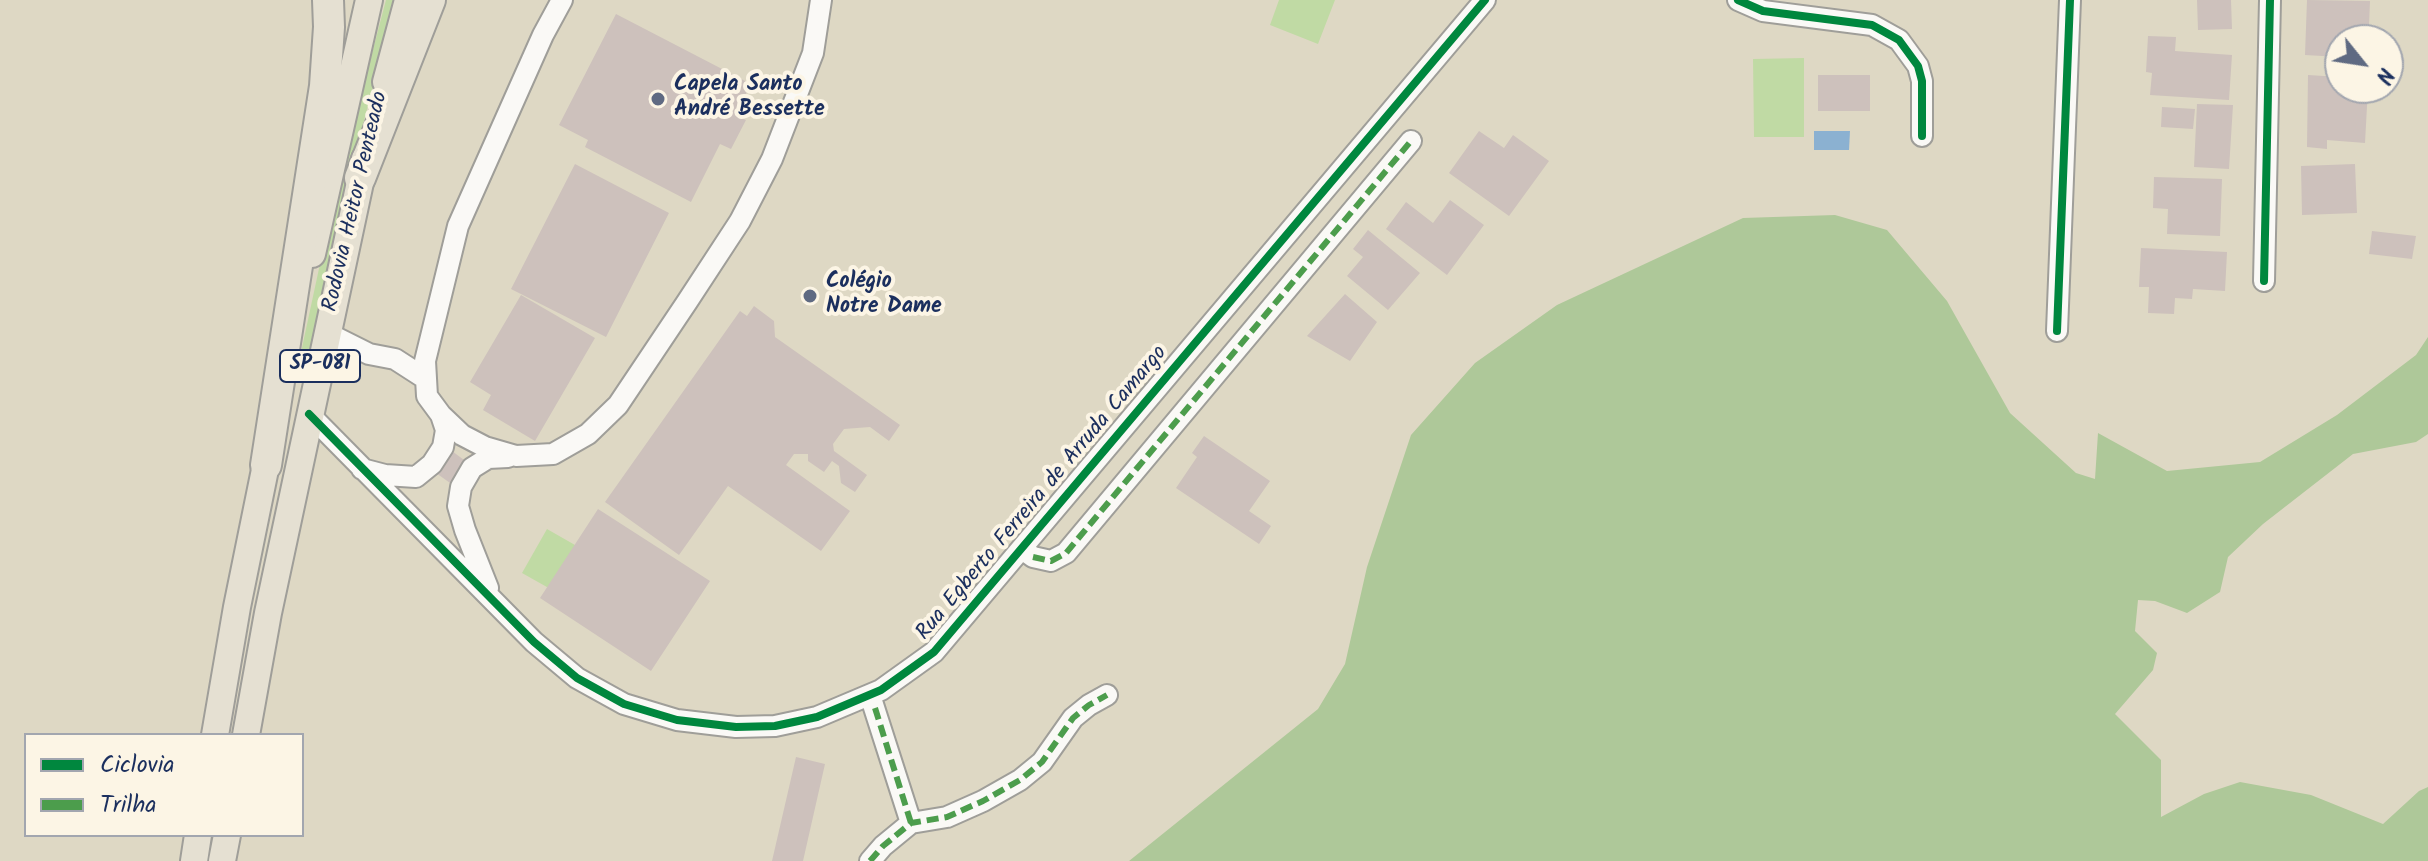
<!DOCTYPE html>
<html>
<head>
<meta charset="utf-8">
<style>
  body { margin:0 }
  #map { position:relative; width:2428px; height:861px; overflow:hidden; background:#ded8c4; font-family:Kalam,sans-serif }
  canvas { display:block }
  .legend { position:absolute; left:24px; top:733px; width:280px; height:104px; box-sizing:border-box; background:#fcf5e5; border:2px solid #a2a6af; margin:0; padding:10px 14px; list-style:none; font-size:24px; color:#1b2f5e }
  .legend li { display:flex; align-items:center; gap:16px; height:40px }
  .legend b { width:40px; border:2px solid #a2a6af }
  .north { position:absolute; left:2324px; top:24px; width:80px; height:80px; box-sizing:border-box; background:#fcf5e5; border:2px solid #a2a6af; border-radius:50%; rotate:120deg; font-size:22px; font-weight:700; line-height:32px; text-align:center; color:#1b2f5e }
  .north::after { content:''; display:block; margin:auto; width:28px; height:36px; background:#5f6a82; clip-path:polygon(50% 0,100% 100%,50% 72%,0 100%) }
</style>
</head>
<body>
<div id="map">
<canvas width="2428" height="861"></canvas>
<ul class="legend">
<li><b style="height:10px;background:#00873e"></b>Ciclovia</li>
<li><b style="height:10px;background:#4c9d4c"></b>Trilha</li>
</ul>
<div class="north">N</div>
</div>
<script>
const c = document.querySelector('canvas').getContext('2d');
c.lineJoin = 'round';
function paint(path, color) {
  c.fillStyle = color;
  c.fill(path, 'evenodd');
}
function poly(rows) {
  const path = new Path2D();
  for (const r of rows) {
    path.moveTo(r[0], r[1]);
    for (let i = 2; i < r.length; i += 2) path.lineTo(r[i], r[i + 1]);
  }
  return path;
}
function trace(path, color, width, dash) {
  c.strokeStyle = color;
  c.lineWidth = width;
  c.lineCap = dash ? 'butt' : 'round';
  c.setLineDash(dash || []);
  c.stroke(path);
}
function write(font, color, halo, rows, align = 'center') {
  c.font = font + ' Kalam,sans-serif';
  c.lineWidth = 8;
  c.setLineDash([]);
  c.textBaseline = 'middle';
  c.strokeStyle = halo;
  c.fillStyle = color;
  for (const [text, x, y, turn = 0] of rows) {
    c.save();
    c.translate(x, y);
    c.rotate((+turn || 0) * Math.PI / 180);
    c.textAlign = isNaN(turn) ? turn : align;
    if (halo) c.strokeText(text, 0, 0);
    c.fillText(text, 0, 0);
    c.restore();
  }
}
paint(poly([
  [386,0,396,0,343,200,309,359,300,357,335,194],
  [1279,0,1335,0,1318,44,1270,25],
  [1804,58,1804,137,1754,137,1753,59],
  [547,529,666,597,641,640,522,573]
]), '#c0daa4');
paint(poly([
  [1835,215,1887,230,1947,301,2010,413,2076,473,2095,479,2098,433,2167,471,2260,462,2337,415,2416,355,2428,337,2428,434,2416,442,2353,454,2263,524,2228,557,2220,592,2187,613,2155,601,2138,600,2135,631,2157,653,2153,670,2115,714,2161,760,2161,817,2204,794,2240,782,2311,795,2383,824,2419,791,2428,787,2428,861,1129,861,1318,709,1345,664,1367,567,1411,435,1475,363,1557,305,1743,218]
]), '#aec899');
paint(poly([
  [1814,131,1850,131,1849,150,1814,150]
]), '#8bb1d1');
paint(poly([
  [2197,0,2231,0,2232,29,2198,30],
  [2307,0,2370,1,2369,26,2371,26,2371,40,2340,40,2340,57,2305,55],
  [616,14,751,84,735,115,746,120,731,149,720,144,691,202,585,147,588,140,559,125],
  [2148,36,2176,37,2175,51,2232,55,2229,100,2150,95,2152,73,2146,72],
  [1818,75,1870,75,1870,111,1818,111],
  [2308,75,2340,77,2340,88,2368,88,2365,143,2327,140,2327,149,2307,147],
  [2197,104,2233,105,2229,169,2194,167],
  [2162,107,2195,109,2193,129,2161,127],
  [1479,131,1504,148,1513,135,1549,161,1509,216,1449,173],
  [575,164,669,213,606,337,511,289],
  [2355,164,2357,213,2302,215,2301,166],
  [2154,177,2222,179,2220,236,2167,234,2168,209,2153,208],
  [1450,200,1484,225,1447,275,1386,229,1406,202,1433,223],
  [1368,230,1420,273,1388,310,1347,276,1363,257,1353,249],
  [2372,231,2416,236,2412,259,2369,254],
  [2141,248,2227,252,2225,291,2193,289,2192,299,2175,298,2174,314,2148,313,2149,287,2139,287],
  [1345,294,1377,322,1350,361,1307,336],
  [521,295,595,338,535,441,483,410,491,395,470,382],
  [754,306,774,321,775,337,900,425,889,441,870,427,844,429,833,444,834,451,867,475,855,492,841,483,839,466,832,461,824,472,808,461,808,454,794,454,786,465,850,511,821,551,728,486,679,555,605,502,740,311,747,316],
  [1204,436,1270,481,1249,511,1271,526,1259,544,1176,488,1197,457,1192,453],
  [452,451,468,463,453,485,436,473],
  [598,509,710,581,651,671,540,598],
  [796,757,825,764,803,861,772,861]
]), '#cdc1bc');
const minor = poly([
  [562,0,543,35,458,226,425,361,427,396,441,415,462,435,485,447,516,456,553,454,588,434,618,405,687,302,740,221,772,159,813,53,821,0],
  [1738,0,1763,11,1872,25,1899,40,1918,66,1922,81,1922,136],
  [2264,281,2270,0],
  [2057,331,2070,0],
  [327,333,369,354,395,359,426,379],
  [309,414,534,642,577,678,624,704,677,720,736,727,775,726,817,717,881,690,934,652,1485,0],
  [362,469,385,475,416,477,432,464,443,447,446,430,441,415],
  [1022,549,1033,557,1051,561,1066,553,1411,141],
  [488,588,465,530,458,506,461,487,472,468,488,458,508,457],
  [870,695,911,823],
  [870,861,883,846,911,823,947,817,983,801,1020,780,1042,762,1073,718,1089,705,1107,695]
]);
const major = poly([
  [386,82,408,0],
  [312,254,369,0],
  [215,735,237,607,270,445],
  [246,735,268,613,365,159],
  [194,861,198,835],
  [222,861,227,835]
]);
const highway = poly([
  [360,178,430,0],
  [266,465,325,86,329,27,328,0]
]);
trace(minor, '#9f9e99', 24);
trace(major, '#9f9e99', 30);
trace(highway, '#9f9e99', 34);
trace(minor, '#faf9f6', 20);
trace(major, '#e5e0d2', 26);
trace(highway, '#e5e0d2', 30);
trace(poly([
  [1033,557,1051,561,1066,553,1411,141],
  [875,708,911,823],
  [870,861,883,846,911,823,947,817,983,801,1020,780,1042,762,1073,718,1089,705,1107,695]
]), '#4c9d4c', 6, [12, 6]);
trace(poly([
  [1738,0,1763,11,1872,25,1899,40,1918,66,1922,81,1922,136],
  [2264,281,2270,0],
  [2057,331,2070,0],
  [309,414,534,642,577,678,624,704,677,720,736,727,775,726,817,717,881,690,934,652,1485,0]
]), '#00873e', 8);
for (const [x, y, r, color] of [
  [658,99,8,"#5f6a82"],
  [810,296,8,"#5f6a82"]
]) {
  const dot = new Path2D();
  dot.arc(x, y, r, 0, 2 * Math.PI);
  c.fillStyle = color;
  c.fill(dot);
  trace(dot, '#fcf5e5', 3);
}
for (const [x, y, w] of [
  [320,366,80]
]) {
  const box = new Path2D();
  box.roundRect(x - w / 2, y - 16, w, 32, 6);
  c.fillStyle = '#fcf5e5';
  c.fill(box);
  trace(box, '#1b2f5e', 2);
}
write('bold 20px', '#1b2f5e', null, [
  ["SP-081",320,366]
]);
write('bold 22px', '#1b2f5e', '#fcf5e5', [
  ["Capela Santo",674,86],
  ["André Bessette",674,111],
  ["Colégio",826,283],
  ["Notre Dame",826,308]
], 'left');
write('22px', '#1b2f5e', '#fcf5e5', [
  ["Rodovia Heitor Penteado",357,202,-77],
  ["Rua Egberto Ferreira de Arruda Camargo",1043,494,-50]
]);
</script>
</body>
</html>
